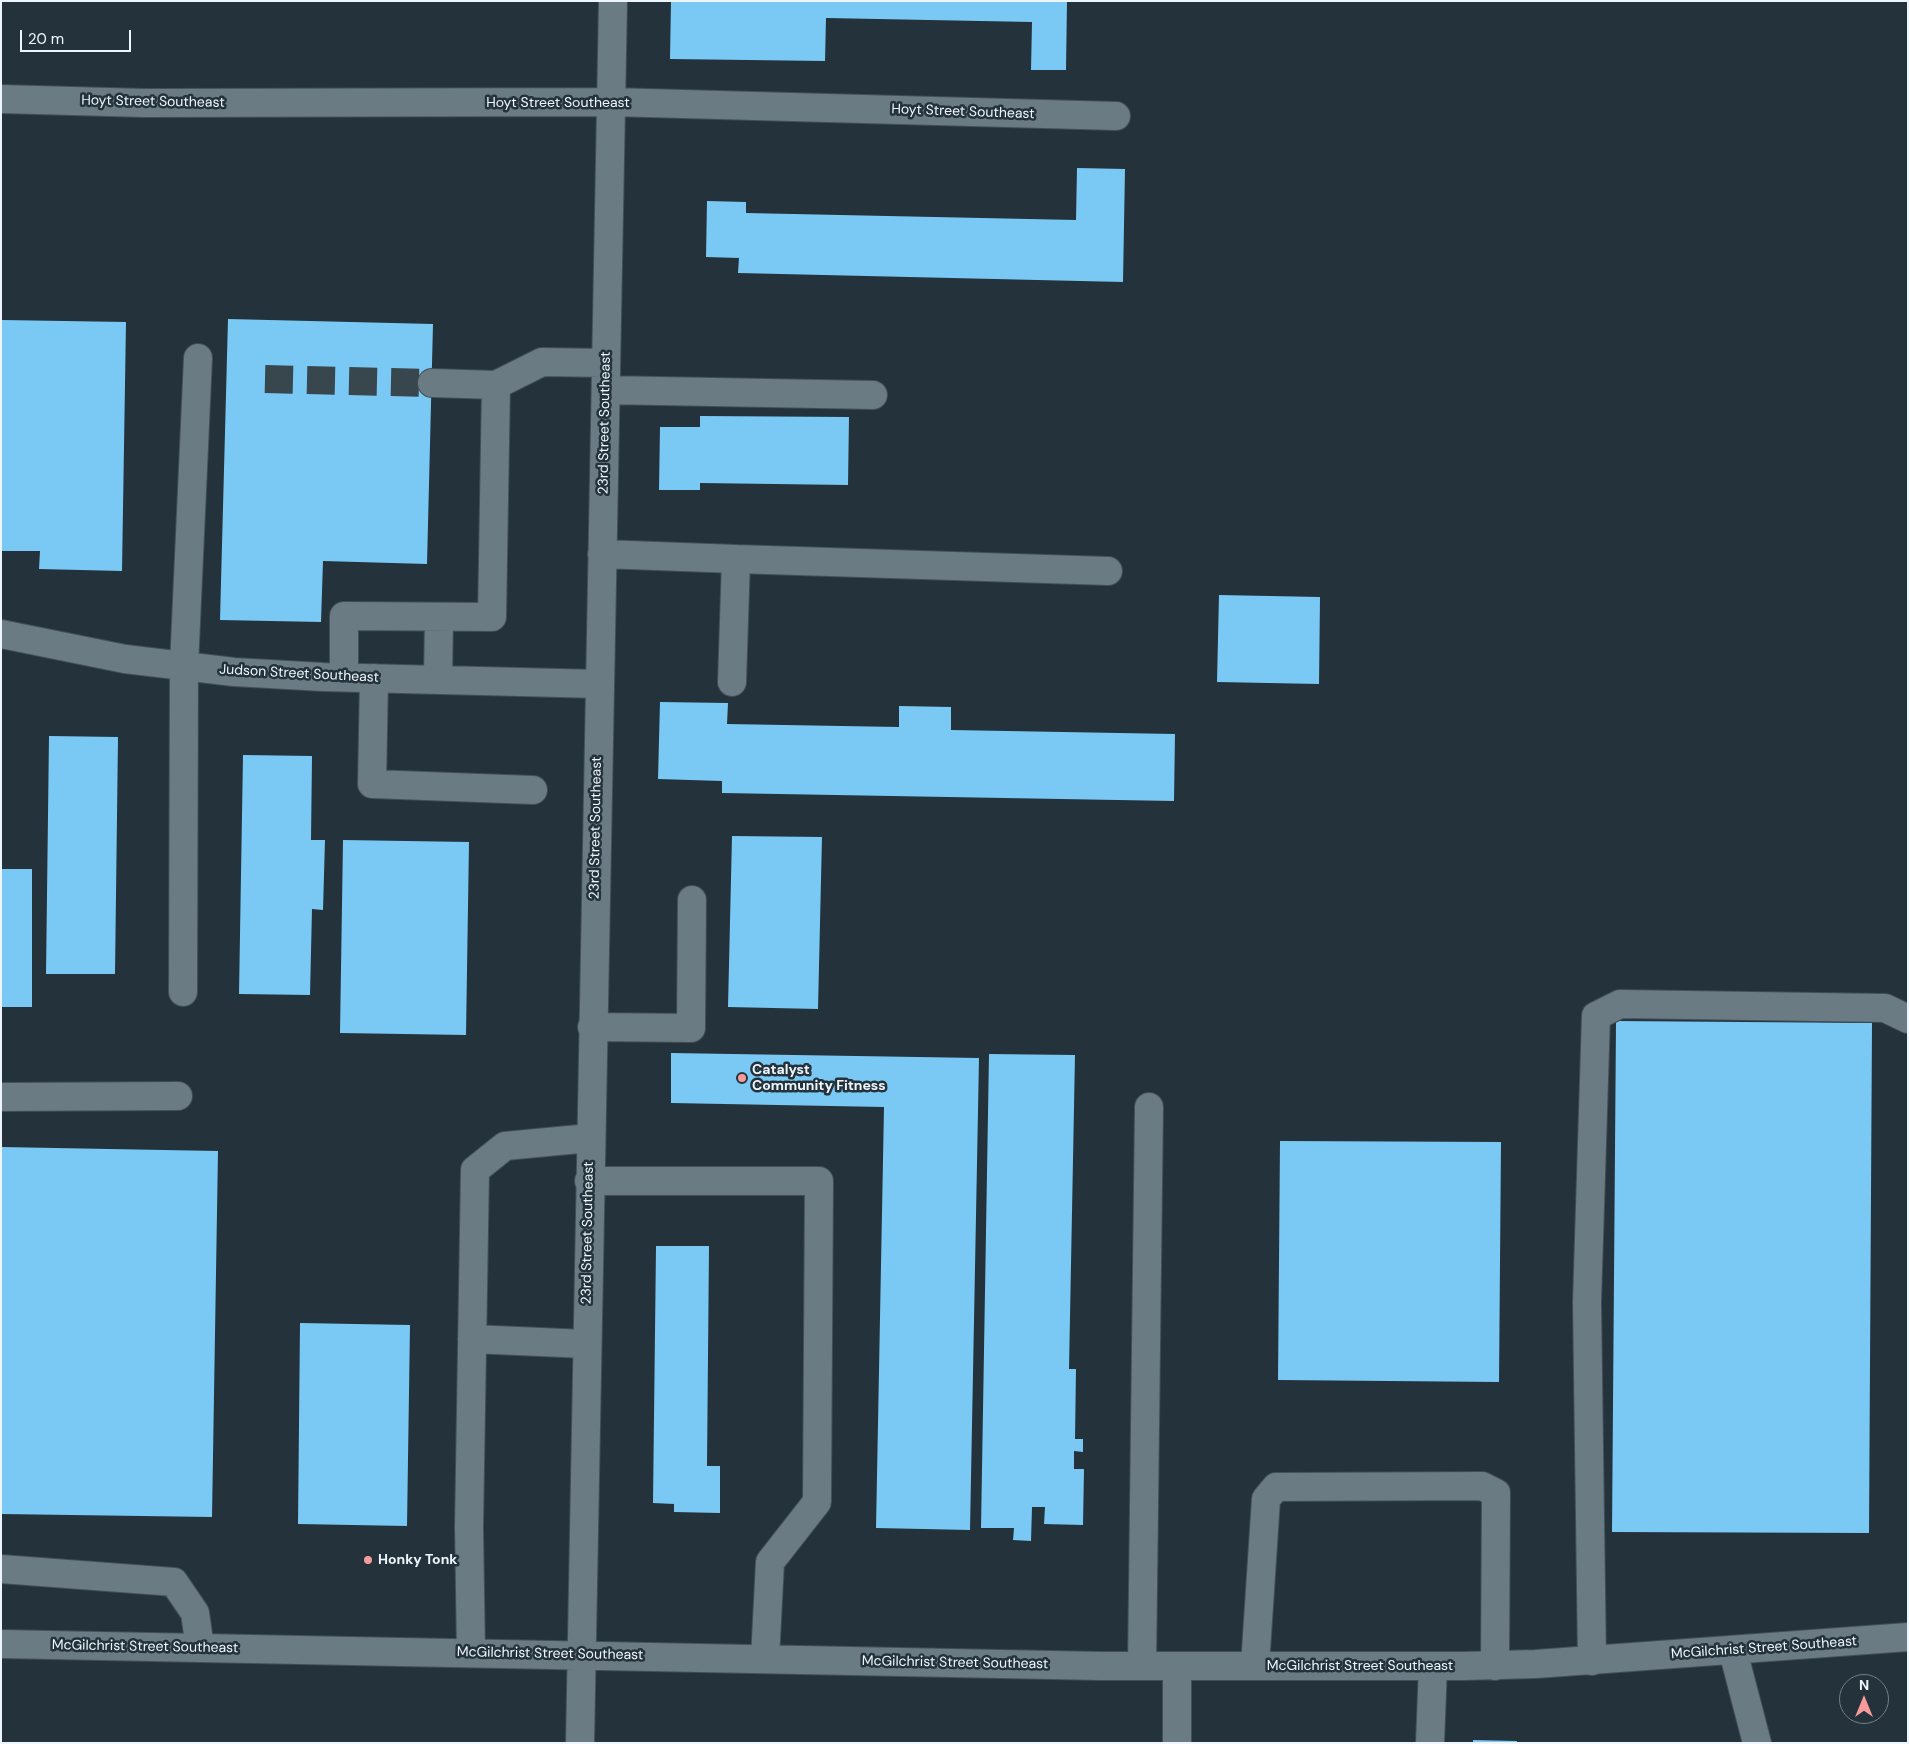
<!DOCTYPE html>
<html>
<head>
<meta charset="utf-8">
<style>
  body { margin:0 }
  #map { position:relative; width:1909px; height:1744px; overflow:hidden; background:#24323b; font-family:"DM Sans",sans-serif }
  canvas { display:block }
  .frame { position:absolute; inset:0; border:2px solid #edf6fc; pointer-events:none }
  .north { position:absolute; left:1839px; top:1674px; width:50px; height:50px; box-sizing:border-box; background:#24323b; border:1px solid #748088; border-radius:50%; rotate:0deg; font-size:14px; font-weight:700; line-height:20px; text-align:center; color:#edf6fc }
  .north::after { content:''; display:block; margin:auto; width:18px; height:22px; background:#f59b9b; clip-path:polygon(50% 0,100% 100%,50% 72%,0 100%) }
  .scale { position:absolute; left:20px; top:30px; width:111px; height:22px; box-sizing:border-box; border:2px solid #edf6fc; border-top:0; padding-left:6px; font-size:15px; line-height:18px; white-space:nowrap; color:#edf6fc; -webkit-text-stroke:4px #24323b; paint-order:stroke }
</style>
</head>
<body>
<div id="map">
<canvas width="1909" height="1744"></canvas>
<div class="frame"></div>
<div class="north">N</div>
<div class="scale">20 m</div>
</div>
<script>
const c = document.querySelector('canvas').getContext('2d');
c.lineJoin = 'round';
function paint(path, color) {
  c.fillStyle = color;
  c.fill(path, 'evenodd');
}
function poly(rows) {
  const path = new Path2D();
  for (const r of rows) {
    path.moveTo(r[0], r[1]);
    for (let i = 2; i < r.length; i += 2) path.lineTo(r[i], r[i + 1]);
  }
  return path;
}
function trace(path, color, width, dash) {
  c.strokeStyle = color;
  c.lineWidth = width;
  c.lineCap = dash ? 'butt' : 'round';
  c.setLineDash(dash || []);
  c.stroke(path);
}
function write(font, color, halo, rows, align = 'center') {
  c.font = font + ' "DM Sans",sans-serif';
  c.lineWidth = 5;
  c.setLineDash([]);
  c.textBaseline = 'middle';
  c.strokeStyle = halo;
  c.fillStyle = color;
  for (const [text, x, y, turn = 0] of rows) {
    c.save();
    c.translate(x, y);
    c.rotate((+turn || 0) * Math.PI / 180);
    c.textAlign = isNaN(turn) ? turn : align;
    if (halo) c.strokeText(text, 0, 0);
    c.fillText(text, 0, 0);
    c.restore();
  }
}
paint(poly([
  [671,1,1067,1,1066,70,1031,70,1032,22,826,18,825,61,670,59],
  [1077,168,1125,169,1123,282,738,273,739,258,706,257,707,201,746,202,746,213,1076,220],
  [228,319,433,324,427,564,323,561,321,622,220,620],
  [1,320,126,322,122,571,39,569,40,551,1,551],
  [700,416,849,417,848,485,700,483,700,490,659,490,660,427,700,427],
  [1219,595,1320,597,1319,684,1217,682],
  [660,702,728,703,727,724,899,727,899,706,951,707,951,730,1175,734,1174,801,722,793,722,781,658,779],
  [49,736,118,737,115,974,46,974],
  [243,755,312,756,311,840,325,840,323,910,312,909,310,995,239,994],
  [732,836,822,837,818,1009,728,1007],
  [343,840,469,842,466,1035,340,1033],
  [1,869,32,869,32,1007,1,1007],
  [1616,1021,1872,1023,1869,1533,1612,1532],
  [671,1053,979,1058,970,1530,876,1528,884,1107,671,1103],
  [989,1054,1075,1055,1069,1369,1076,1369,1075,1439,1083,1439,1083,1452,1074,1451,1074,1469,1084,1469,1083,1525,1044,1524,1045,1507,1032,1507,1031,1541,1013,1540,1014,1528,981,1528],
  [1280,1141,1501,1142,1499,1382,1278,1380],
  [1,1147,218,1151,212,1517,1,1514],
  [656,1246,709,1246,707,1466,720,1466,720,1513,674,1512,674,1504,653,1503],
  [300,1323,410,1325,407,1526,298,1524],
  [1473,1740,1517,1741,1517,1743,1473,1743]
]), '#7ac9f4');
trace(poly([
  [265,379,432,383]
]), '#38464e', 28, [28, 14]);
const minor = poly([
  [1,99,144,103,611,102,1116,116],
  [496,385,542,362,606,363],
  [606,390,873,395],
  [602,554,736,559,732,682],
  [736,559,1108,571],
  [1,634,125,659,234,672,323,677,599,684],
  [344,677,344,616,492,617,496,385,432,383],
  [374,678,372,784,533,790],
  [438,680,439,617],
  [183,992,184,666,198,358],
  [592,1027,691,1028,692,900],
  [1,1097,178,1096],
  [589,1181,819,1181,817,1502,770,1562,765,1659],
  [472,1339,586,1344],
  [1,1569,174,1582,195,1613,200,1648],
  [1,1644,1101,1666,1463,1666,1536,1664,1908,1637],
  [1733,1651,1757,1743],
  [471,1653,469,1527,475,1170,505,1146,590,1138],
  [1592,1661,1587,1302,1596,1016,1620,1004,1885,1008,1908,1019],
  [1142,1666,1149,1107],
  [1177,1666,1177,1743],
  [1255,1666,1266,1499,1276,1487,1482,1486,1496,1493,1495,1666],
  [580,1743,613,1],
  [1430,1743,1433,1666]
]);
trace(minor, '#424f56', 30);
trace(minor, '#6a7b84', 28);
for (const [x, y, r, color] of [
  [742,1078,5,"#f59b9b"],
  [368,1560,5,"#f59b9b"]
]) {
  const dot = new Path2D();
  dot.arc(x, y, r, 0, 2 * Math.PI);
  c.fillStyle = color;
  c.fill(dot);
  trace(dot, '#24323b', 2);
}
write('14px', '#edf6fc', '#24323b', [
  ["Hoyt Street Southeast",153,102,1],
  ["Hoyt Street Southeast",558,103],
  ["Hoyt Street Southeast",963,112,2],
  ["23rd Street Southeast",605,423,-89],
  ["Judson Street Southeast",299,674,3],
  ["23rd Street Southeast",596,828,-89],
  ["23rd Street Southeast",588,1233,-89],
  ["McGilchrist Street Southeast",145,1647,1],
  ["McGilchrist Street Southeast",1764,1648,-4],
  ["McGilchrist Street Southeast",550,1654,1],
  ["McGilchrist Street Southeast",955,1663,1],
  ["McGilchrist Street Southeast",1360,1666]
]);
write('bold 14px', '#edf6fc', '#24323b', [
  ["Catalyst",752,1070],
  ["Community Fitness",752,1086],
  ["Honky Tonk",378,1560]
], 'left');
</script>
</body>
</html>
